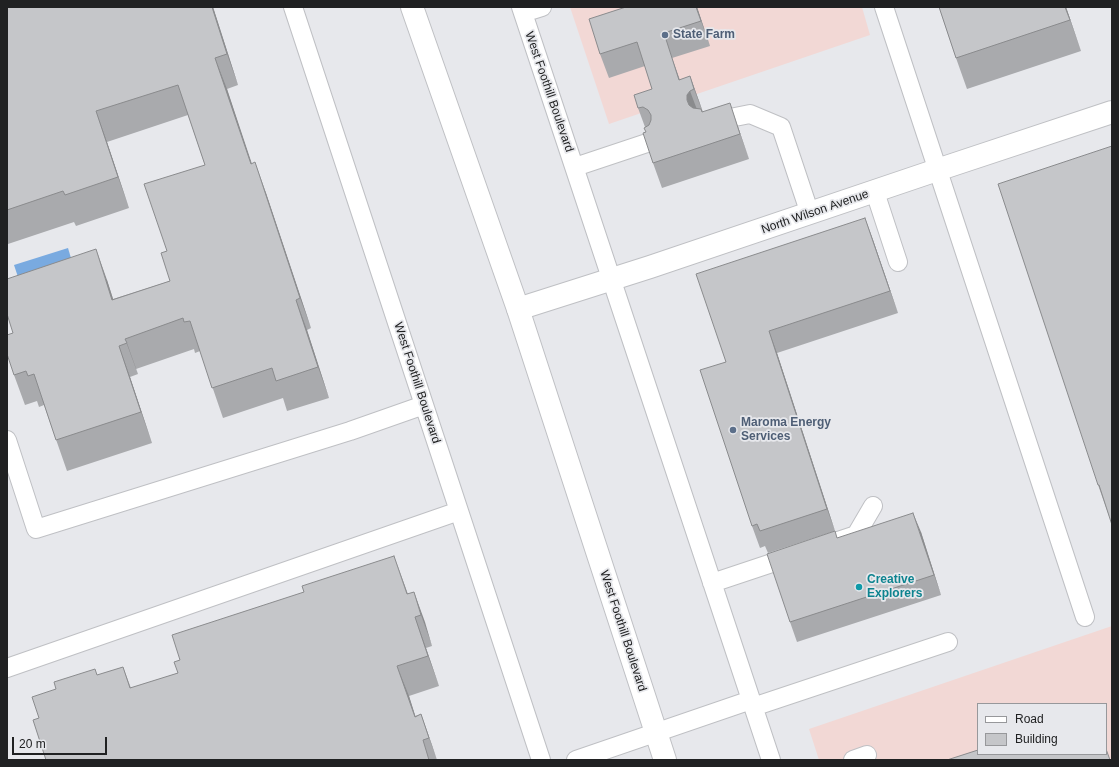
<!DOCTYPE html>
<html>
<head>
<meta charset="utf-8">
<style>
  body { margin:0 }
  #map { position:relative; width:1119px; height:767px; overflow:hidden; background:#e7e8ec; font-family:Arial,sans-serif }
  canvas { display:block }
  .frame { position:absolute; inset:0; border:8px solid #202122; pointer-events:none }
  .legend { position:absolute; left:977px; top:703px; width:130px; height:52px; box-sizing:border-box; background:#e7e8ec; border:1px solid #97989b; margin:0; padding:5px 7px; list-style:none; font-size:12px; color:#202122 }
  .legend li { display:flex; align-items:center; gap:8px; height:20px }
  .legend b { width:20px; border:1px solid #97989b }
  .scale { position:absolute; left:12px; top:737px; width:95px; height:18px; box-sizing:border-box; border:2px solid #202122; border-top:0; padding-left:5px; font-size:12px; line-height:14px; white-space:nowrap; color:#202122; -webkit-text-stroke:3px #e7e8ec; paint-order:stroke }
</style>
</head>
<body>
<div id="map">
<canvas width="1119" height="767"></canvas>
<div class="frame"></div>
<ul class="legend">
<li><b style="height:5px;background:#fff"></b>Road</li>
<li><b style="height:11px;background:#c5c6c9"></b>Building</li>
</ul>
<div class="scale">20 m</div>
</div>
<script>
const c = document.querySelector('canvas').getContext('2d');
c.lineJoin = 'round';
function paint(path, color) {
  c.fillStyle = color;
  c.fill(path, 'evenodd');
}
function poly(rows) {
  const path = new Path2D();
  for (const r of rows) {
    path.moveTo(r[0], r[1]);
    for (let i = 2; i < r.length; i += 2) path.lineTo(r[i], r[i + 1]);
  }
  return path;
}
function trace(path, color, width, dash) {
  c.strokeStyle = color;
  c.lineWidth = width;
  c.lineCap = dash ? 'butt' : 'round';
  c.setLineDash(dash || []);
  c.stroke(path);
}
function write(font, color, halo, rows, align = 'center') {
  c.font = font + ' Arial,sans-serif';
  c.lineWidth = 3.5;
  c.setLineDash([]);
  c.textBaseline = 'middle';
  c.strokeStyle = halo;
  c.fillStyle = color;
  for (const [text, x, y, turn = 0] of rows) {
    c.save();
    c.translate(x, y);
    c.rotate((+turn || 0) * Math.PI / 180);
    c.textAlign = isNaN(turn) ? turn : align;
    if (halo) c.strokeText(text, 0, 0);
    c.fillText(text, 0, 0);
    c.restore();
  }
}
paint(poly([
  [570,7,862,7,870,35,609,124],
  [1112,626,1112,760,819,760,809,729],
  [978,704,1106,704,1106,754,978,754]
]), '#f2d8d5');
paint(poly([
  [68,248,76,275,23,292,14,265]
]), '#79aae0');
const lane = poly([
  [293,7,541,760],
  [521,7,771,760],
  [884,7,1085,617],
  [523,13,542,7],
  [710,122,750,114,781,127,810,214],
  [575,167,650,142],
  [875,192,898,262],
  [7,440,36,529,350,431,424,405],
  [838,541,856,535,873,506],
  [712,583,793,556],
  [7,668,459,511],
  [753,707,948,642],
  [576,760,751,700],
  [853,760,867,755]
]);
const street = poly([
  [518,309,650,267,937,170,1112,112]
]);
const primary = poly([
  [412,7,518,309,665,760]
]);
trace(lane, '#bfc0c4', 20);
trace(street, '#bfc0c4', 24);
trace(primary, '#bfc0c4', 24);
trace(lane, '#fff', 18);
trace(street, '#fff', 22);
trace(primary, '#fff', 22);
paint(poly([
  [7,7,213,7,238,85,227,89,251,163,266,193,311,328,307,330,329,398,287,411,283,398,223,418,200,351,195,353,194,349,136,369,138,374,130,377,152,443,67,471,44,405,39,407,37,401,25,405,14,375,13,333,107,280,113,299,170,281,167,251,205,165,188,115,107,142,129,208,76,226,74,222,8,244,7,242],
  [626,7,697,7,710,46,672,58,680,80,690,76,703,112,738,127,749,159,662,188,653,163,645,127,638,108,652,89,645,66,609,78,600,54],
  [939,7,1066,7,1081,51,967,89,956,58],
  [1112,147,1109,516,1098,485],
  [865,218,873,240,898,313,777,353,835,531,768,553,765,546,760,548,752,526,726,362],
  [921,532,941,595,797,642,790,622,837,538],
  [414,592,432,646,426,648,439,686,409,696,415,716,421,714,437,760,46,760,39,718,56,689,123,667,131,688,178,673]
]), '#a9aaad');
paint(poly([
  [212,7,213,7,238,85,227,54],
  [696,7,697,7,710,46,701,21],
  [1065,7,1066,7,1081,51,1070,20],
  [664,33,672,58,688,105,679,80],
  [215,58,227,89,262,194,251,164],
  [690,76,699,101,703,113,694,89],
  [690,91,699,115,696,119,687,100,687,95],
  [730,103,738,127,749,159,740,134],
  [96,111,107,142,129,208,118,177],
  [255,162,266,193,311,328,300,298],
  [865,218,873,240,898,313,890,291],
  [96,249,107,280,123,330,112,300],
  [296,300,307,330,329,398,318,367],
  [769,331,777,353,835,531,827,509],
  [125,339,136,369,138,374,127,343],
  [119,346,130,377,152,443,141,412],
  [913,513,921,532,941,595,934,575],
  [394,556,405,586,416,617,407,594],
  [414,592,425,622,432,646,421,615],
  [415,617,426,648,439,686,428,656],
  [397,666,409,696,423,740,415,717],
  [421,714,432,745,437,760,429,738]
]), '#8a8b8d');
const building = poly([
  [7,7,212,7,227,54,215,58,251,164,255,162,300,298,296,300,318,367,276,381,272,368,212,388,190,321,184,322,183,318,125,339,127,343,119,346,141,412,56,440,34,374,28,376,26,371,14,375,7,354,7,335,13,333,7,314,7,279,96,249,112,300,170,281,161,253,167,251,144,184,205,165,178,85,96,111,118,177,65,195,63,191,7,210,7,7],
  [626,7,696,7,701,21,664,33,679,80,690,76,694,89,690,91,687,95,687,100,689,105,693,108,701,109,702,112,730,103,740,134,653,163,643,133,646,132,644,128,649,125,651,120,651,115,648,110,643,107,638,108,634,95,652,89,637,42,600,54,589,19,626,7],
  [939,7,1065,7,1070,20,956,58,939,7],
  [1112,146,1112,525,1099,485,1098,485,998,184,1112,146],
  [865,218,890,291,769,331,827,509,760,531,757,524,752,526,700,370,726,362,696,274,865,218],
  [913,513,934,575,790,622,767,554,835,531,837,538,913,513],
  [394,556,407,594,414,592,421,615,415,617,428,656,397,666,415,717,421,714,429,738,423,740,429,760,46,760,33,720,39,718,32,697,56,689,54,682,95,669,97,675,123,667,130,688,178,673,174,662,180,660,172,635,304,592,302,586,394,556],
  [1106,749,1110,760,947,760,978,750,978,754,1106,754,1106,749]
]);
paint(building, '#c5c6c9');
trace(building, '#8a8b8d', 1);
for (const [x, y, r, color] of [
  [665,35,4,"#5c6f8a"],
  [733,430,4,"#5c6f8a"],
  [859,587,4,"#0f9aa8"]
]) {
  const dot = new Path2D();
  dot.arc(x, y, r, 0, 2 * Math.PI);
  c.fillStyle = color;
  c.fill(dot);
  trace(dot, '#e7e8ec', 1.5);
}
write('bold 12px', '#4e5e75', '#e7e8ec', [
  ["State Farm",673,35],
  ["Maroma Energy",741,423],
  ["Services",741,437]
], 'left');
write('12px', '#202122', '#e7e8ec', [
  ["West Foothill Boulevard",549,92,71],
  ["North Wilson Avenue",815,212,-19],
  ["West Foothill Boulevard",417,383,72],
  ["West Foothill Boulevard",623,631,72]
]);
write('bold 12px', '#0d838f', '#e7e8ec', [
  ["Creative",867,580],
  ["Explorers",867,594]
], 'left');
</script>
</body>
</html>
